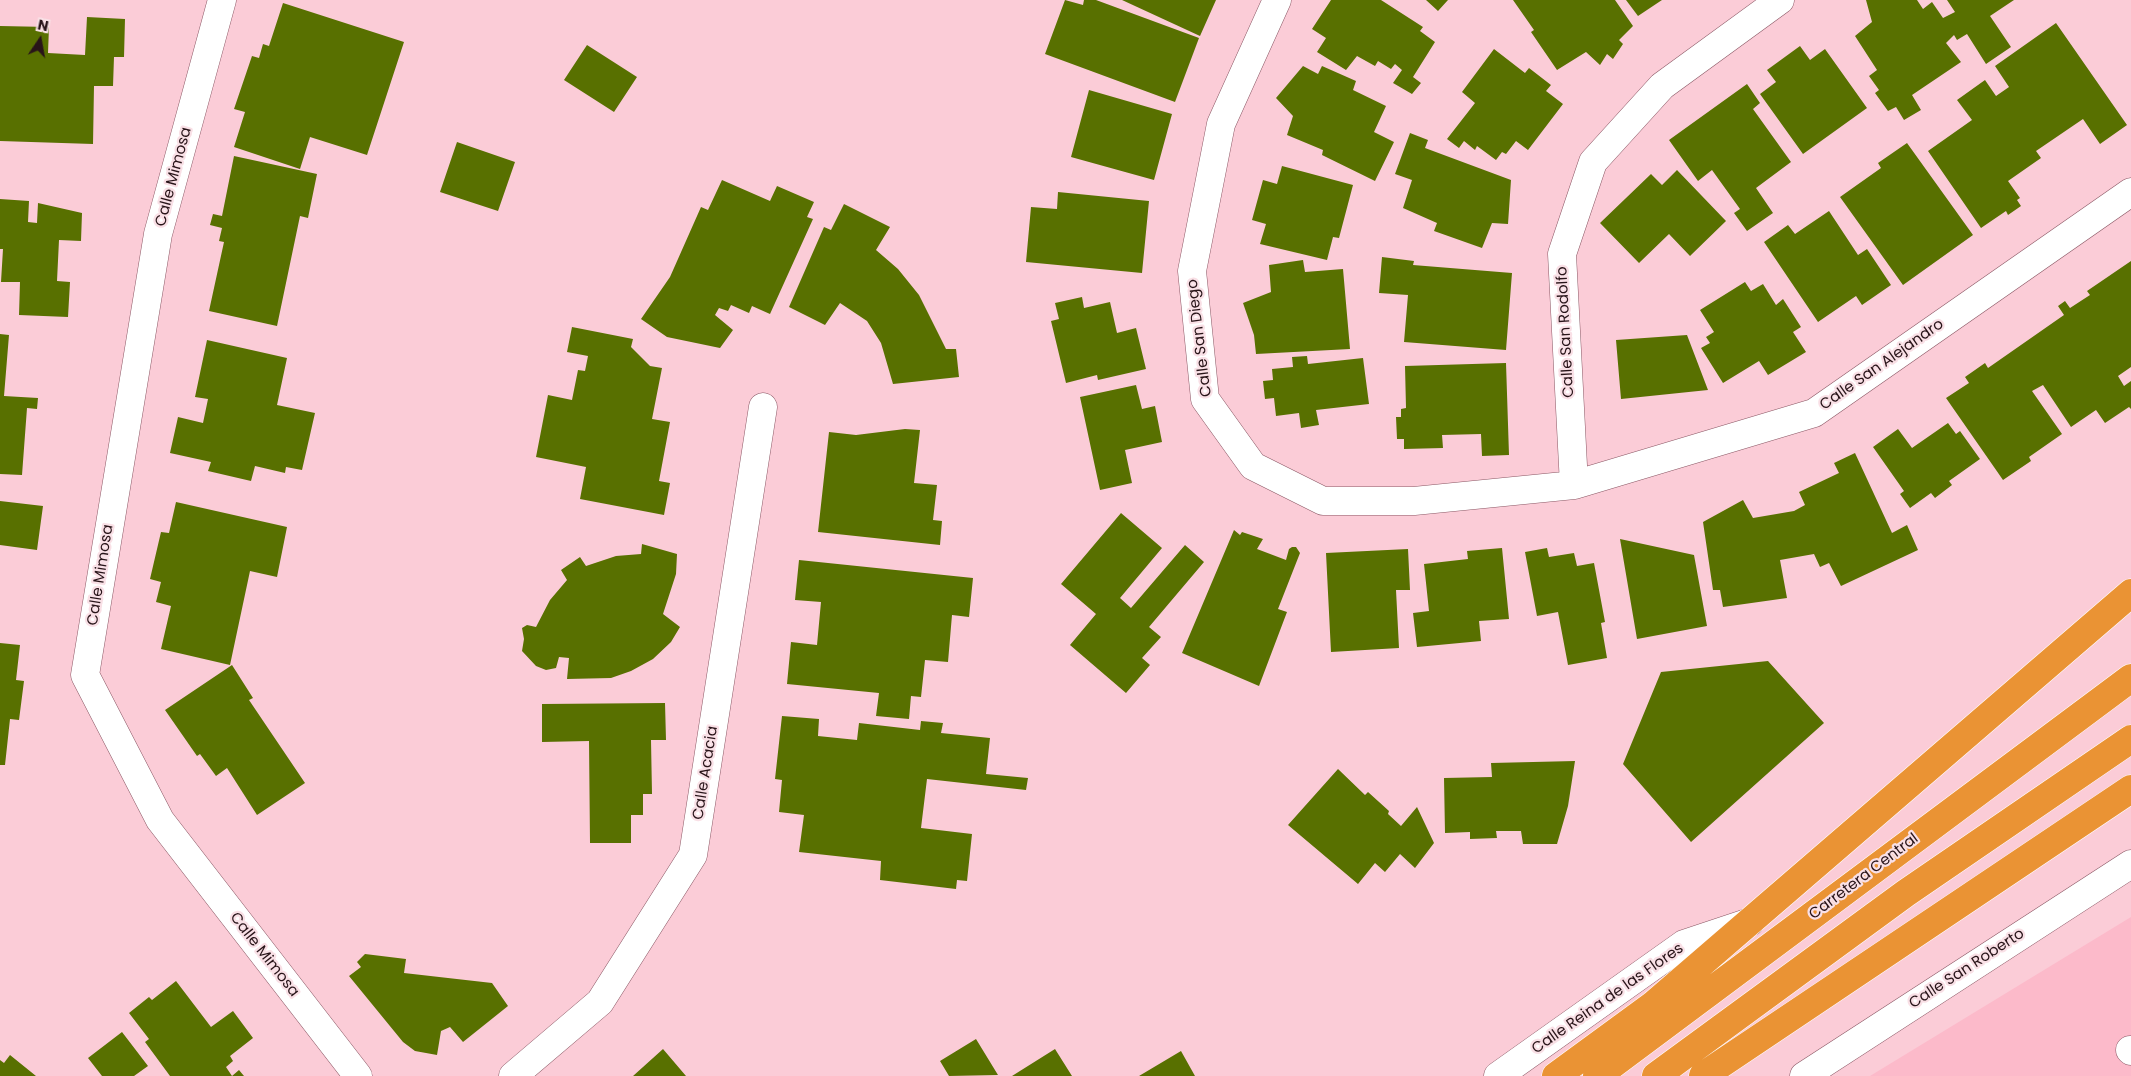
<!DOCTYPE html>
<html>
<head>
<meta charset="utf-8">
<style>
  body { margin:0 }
  #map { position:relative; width:2131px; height:1076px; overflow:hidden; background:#fbccd7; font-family:Poppins,sans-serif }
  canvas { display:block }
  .north { position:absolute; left:15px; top:15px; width:50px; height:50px; -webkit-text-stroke:4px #f9e0e6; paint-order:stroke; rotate:12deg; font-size:14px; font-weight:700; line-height:20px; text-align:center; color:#281419 }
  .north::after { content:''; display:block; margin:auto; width:18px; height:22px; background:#281419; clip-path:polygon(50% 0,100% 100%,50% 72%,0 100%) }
</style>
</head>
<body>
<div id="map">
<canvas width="2131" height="1076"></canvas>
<div class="north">N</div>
</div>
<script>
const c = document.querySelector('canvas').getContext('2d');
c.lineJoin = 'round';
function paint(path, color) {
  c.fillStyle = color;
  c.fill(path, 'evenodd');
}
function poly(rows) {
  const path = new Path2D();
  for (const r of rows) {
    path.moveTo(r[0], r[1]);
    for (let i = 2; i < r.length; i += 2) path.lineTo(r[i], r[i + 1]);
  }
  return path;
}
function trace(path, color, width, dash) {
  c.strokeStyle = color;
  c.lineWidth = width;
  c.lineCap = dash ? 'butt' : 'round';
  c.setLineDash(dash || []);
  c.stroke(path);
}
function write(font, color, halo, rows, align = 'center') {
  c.font = font + ' Poppins,sans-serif';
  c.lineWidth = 4.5;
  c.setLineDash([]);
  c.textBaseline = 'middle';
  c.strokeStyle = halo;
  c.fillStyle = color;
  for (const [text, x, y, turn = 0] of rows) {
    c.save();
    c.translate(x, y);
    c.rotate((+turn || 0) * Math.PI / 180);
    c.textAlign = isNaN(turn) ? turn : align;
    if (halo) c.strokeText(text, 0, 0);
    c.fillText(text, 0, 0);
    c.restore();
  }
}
paint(poly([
  [2131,917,2131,1076,1870,1076]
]), '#fcbaca');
paint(poly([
  [1065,0,1083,5,1084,0,1096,0,1199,38,1175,102,1045,54],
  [1122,0,1216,0,1200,36],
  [1331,0,1381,0,1423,27,1420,31,1435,42,1413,77,1421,83,1412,94,1393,83,1402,70,1395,64,1391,69,1378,61,1375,66,1357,56,1346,70,1317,52,1326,38,1312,29],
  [1426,0,1448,0,1438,11],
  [1513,0,1615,0,1633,26,1619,40,1623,44,1613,59,1607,54,1600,65,1586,52,1557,70,1531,32,1534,30],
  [1626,0,1662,0,1638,16],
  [1866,0,1917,0,1923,9,1932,2,1943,18,1955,12,1947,0,2014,0,1990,16,2011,47,1986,64,1967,34,1957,40,1954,35,1946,43,1961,62,1912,95,1921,110,1904,120,1896,107,1888,111,1875,93,1879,90,1869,76,1877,70,1855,36,1872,22],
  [283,3,404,42,367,155,310,137,300,169,234,147,245,112,234,109,252,56,259,58,263,44,269,46],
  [87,17,125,19,124,57,114,57,113,86,94,86,93,144,0,141,0,26,49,27,48,53,85,55],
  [2056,23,2127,125,2100,144,2083,119,2036,151,2041,158,2008,181,2020,198,2017,200,2021,206,2008,215,2006,211,1981,228,1928,151,1972,120,1957,100,1985,80,1996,96,2009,87,1995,66],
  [587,45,637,77,614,112,564,80],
  [1800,46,1810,60,1825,49,1867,108,1803,154,1760,94,1776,82,1767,70],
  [1494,49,1525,73,1529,68,1551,85,1546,91,1563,104,1528,150,1516,141,1506,154,1502,152,1496,160,1477,146,1475,150,1464,141,1459,148,1447,139,1475,103,1462,92],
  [1303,66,1318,74,1322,66,1356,81,1353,90,1386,106,1374,132,1394,142,1375,181,1322,155,1323,150,1287,135,1293,116,1276,98],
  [1747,84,1760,103,1753,109,1791,162,1756,188,1773,213,1747,231,1734,213,1740,209,1712,170,1698,181,1669,140],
  [1089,90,1172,114,1154,180,1071,157],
  [1410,133,1428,140,1425,148,1511,180,1508,224,1492,223,1482,248,1434,231,1437,223,1403,208,1412,180,1395,174],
  [457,142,515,162,498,211,440,192],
  [1907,143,1973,235,1903,285,1840,197,1881,168,1878,163],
  [234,156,317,174,308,218,300,216,277,326,209,311,224,242,219,241,222,228,210,225,213,214,222,216],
  [1282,166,1353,185,1339,238,1333,237,1327,260,1260,244,1266,224,1252,220,1263,180,1277,184],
  [1677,170,1726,221,1690,256,1669,234,1639,263,1600,223,1651,174,1662,185],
  [722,180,770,201,777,186,814,202,807,217,813,219,770,314,752,306,749,313,731,305,728,311,719,308,715,315,733,330,720,348,667,337,641,319,670,277,701,207,708,210],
  [1058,192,1149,201,1142,273,1026,262,1031,207,1057,209],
  [0,199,29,201,28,222,37,223,38,203,82,213,81,241,59,240,57,281,70,282,68,317,19,315,20,282,1,282,3,249,0,249],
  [844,204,890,227,876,250,898,269,919,295,946,349,956,349,959,377,893,384,881,343,867,321,840,303,825,325,789,307,824,227,831,230],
  [1829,211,1858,255,1867,249,1891,285,1862,305,1856,296,1818,322,1764,242,1788,225,1795,234],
  [1382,257,1414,261,1413,265,1512,273,1506,350,1404,342,1408,295,1379,293],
  [1303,260,1305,272,1343,269,1350,349,1256,354,1254,335,1243,303,1271,292,1269,265],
  [2131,261,2131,367,2118,376,2124,386,2131,381,2131,409,2129,407,2105,423,2096,410,2071,427,2043,385,2032,391,2062,434,2029,457,2031,461,2003,480,1946,398,1969,383,1965,377,1985,363,1988,368,2064,315,2058,306,2065,301,2070,308,2090,295,2087,291],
  [1745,282,1751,291,1763,284,1776,305,1783,299,1801,327,1793,332,1806,352,1768,375,1759,361,1723,383,1701,348,1710,343,1706,337,1714,332,1700,310],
  [1082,297,1084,308,1110,302,1117,333,1136,328,1146,369,1098,380,1097,375,1066,383,1051,321,1059,319,1055,303],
  [572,327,633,339,631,347,650,366,662,368,652,419,670,422,659,481,670,483,664,515,580,499,586,467,536,457,548,395,572,400,578,370,585,371,588,356,567,352],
  [0,334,9,335,4,396,38,398,37,409,27,408,22,475,0,474],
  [1687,335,1708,390,1621,399,1616,340],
  [207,340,287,358,277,405,315,413,302,470,286,467,285,473,255,466,251,481,208,471,211,462,170,453,178,417,203,423,208,399,195,397],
  [1307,356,1308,364,1363,358,1369,404,1316,410,1319,425,1301,428,1299,413,1276,416,1274,398,1265,399,1263,381,1273,380,1272,369,1293,367,1292,357],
  [1506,363,1509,455,1482,456,1481,434,1442,435,1443,448,1404,449,1404,439,1397,439,1396,417,1401,417,1401,409,1406,408,1405,366],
  [1136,385,1142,409,1155,406,1162,442,1125,450,1132,483,1100,490,1080,397],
  [1948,423,1956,434,1960,431,1980,459,1949,481,1952,485,1935,498,1931,493,1910,508,1900,494,1904,491,1873,447,1898,429,1912,448],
  [905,429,920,430,914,483,937,485,933,520,942,521,940,545,818,532,829,432,856,435],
  [1855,453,1892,533,1907,525,1918,550,1841,586,1829,563,1820,567,1814,554,1780,560,1787,598,1723,607,1720,590,1713,590,1703,522,1743,500,1753,518,1794,511,1805,505,1799,492,1839,473,1834,463],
  [0,501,43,506,37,550,0,545],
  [176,502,287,527,277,577,250,571,230,665,161,649,171,606,156,602,161,582,150,579,161,532,169,533],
  [1121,513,1162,548,1120,598,1131,608,1185,545,1204,562,1149,627,1161,637,1142,658,1150,665,1126,693,1070,645,1096,614,1061,584],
  [1234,530,1240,535,1242,532,1263,539,1257,549,1286,560,1289,549,1292,547,1296,547,1300,553,1278,609,1287,612,1259,686,1182,653],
  [1620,539,1694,555,1707,626,1637,639],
  [642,544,677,554,676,574,663,614,680,627,671,642,653,659,631,671,611,678,567,679,569,658,559,657,556,668,546,670,536,666,522,651,524,639,522,628,527,625,536,627,550,600,567,580,561,570,580,557,586,566,616,556,641,554],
  [1502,548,1509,619,1479,621,1481,641,1417,647,1413,613,1429,611,1424,564,1468,559,1467,551],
  [1547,548,1549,557,1574,553,1577,566,1594,563,1605,622,1601,623,1607,658,1568,665,1558,612,1537,616,1525,552],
  [1408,549,1410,590,1396,590,1399,648,1331,652,1326,553],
  [799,560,973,578,969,617,952,615,948,662,925,660,921,697,911,696,909,719,876,716,879,693,787,684,791,642,817,645,821,602,795,600],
  [0,643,20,645,16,680,24,681,19,720,10,719,5,765,0,765],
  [1768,661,1824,723,1691,842,1623,764,1661,672],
  [232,665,253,698,249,700,305,783,257,815,227,768,216,776,200,754,197,756,165,710],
  [665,703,666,740,651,740,652,794,643,794,643,815,631,815,631,843,590,843,589,741,542,742,542,704],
  [782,716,819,719,818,736,857,740,859,723,920,730,921,721,943,723,941,733,990,738,986,774,1028,778,1026,790,927,779,921,828,972,834,967,881,957,880,956,889,880,880,881,861,799,852,804,815,779,812,782,780,775,779],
  [1575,761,1568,806,1557,844,1523,844,1521,831,1496,831,1497,838,1470,839,1470,832,1445,833,1444,778,1492,777,1491,763],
  [1338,769,1365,795,1368,792,1389,811,1388,814,1401,826,1417,807,1434,843,1415,868,1400,854,1385,872,1375,863,1358,884,1288,825],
  [365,954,406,959,404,973,492,983,508,1006,463,1042,450,1027,441,1031,437,1055,415,1051,403,1042,349,976,361,967,357,962],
  [176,981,211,1027,233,1011,253,1038,230,1056,233,1061,226,1067,232,1076,239,1070,244,1076,170,1076,145,1042,149,1039,129,1013,149,997,152,1000],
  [122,1032,148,1066,134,1076,102,1076,88,1058],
  [976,1039,998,1075,949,1076,940,1061],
  [663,1049,686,1076,633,1076],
  [1055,1049,1072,1076,1012,1076],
  [1181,1051,1195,1076,1139,1076],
  [10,1055,36,1076,0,1076,0,1060,4,1063]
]), '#587000');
const minor = poly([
  [222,0,158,234,85,675,160,820,358,1076],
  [1277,0,1221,124,1192,271,1205,399,1253,466,1323,501,1414,501,1574,485,1814,413,2131,192],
  [1574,485,1562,254,1593,162,1662,86,1780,0],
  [2130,1050,2131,1051],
  [513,1076,600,1002,693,855,763,407],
  [1498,1076,1684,944,1750,922],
  [1804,1076,2131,864]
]);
const highway = poly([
  [1556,1076,1653,1005,2131,593],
  [1597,1076,2131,678],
  [1656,1076,1906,893,2131,739],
  [1703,1076,2131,789]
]);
trace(minor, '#8a5764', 29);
trace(highway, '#fff', 29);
trace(minor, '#fff', 28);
trace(highway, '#ea9334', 28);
write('15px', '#281419', '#f9e0e6', [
  ["Calle Mimosa",174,177,-75],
  ["Calle San Rodolfo",1566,332,-93],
  ["Calle San Diego",1200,338,-97],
  ["Calle San Alejandro",1882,365,-35],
  ["Calle Mimosa",101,575,-81],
  ["Calle Acacia",706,773,-81],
  ["Carretera Central",1864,877,-37],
  ["Calle Mimosa",264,955,52],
  ["Calle San Roberto",1967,969,-33],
  ["Calle Reina de las Flores",1608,999,-35]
]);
</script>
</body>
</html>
